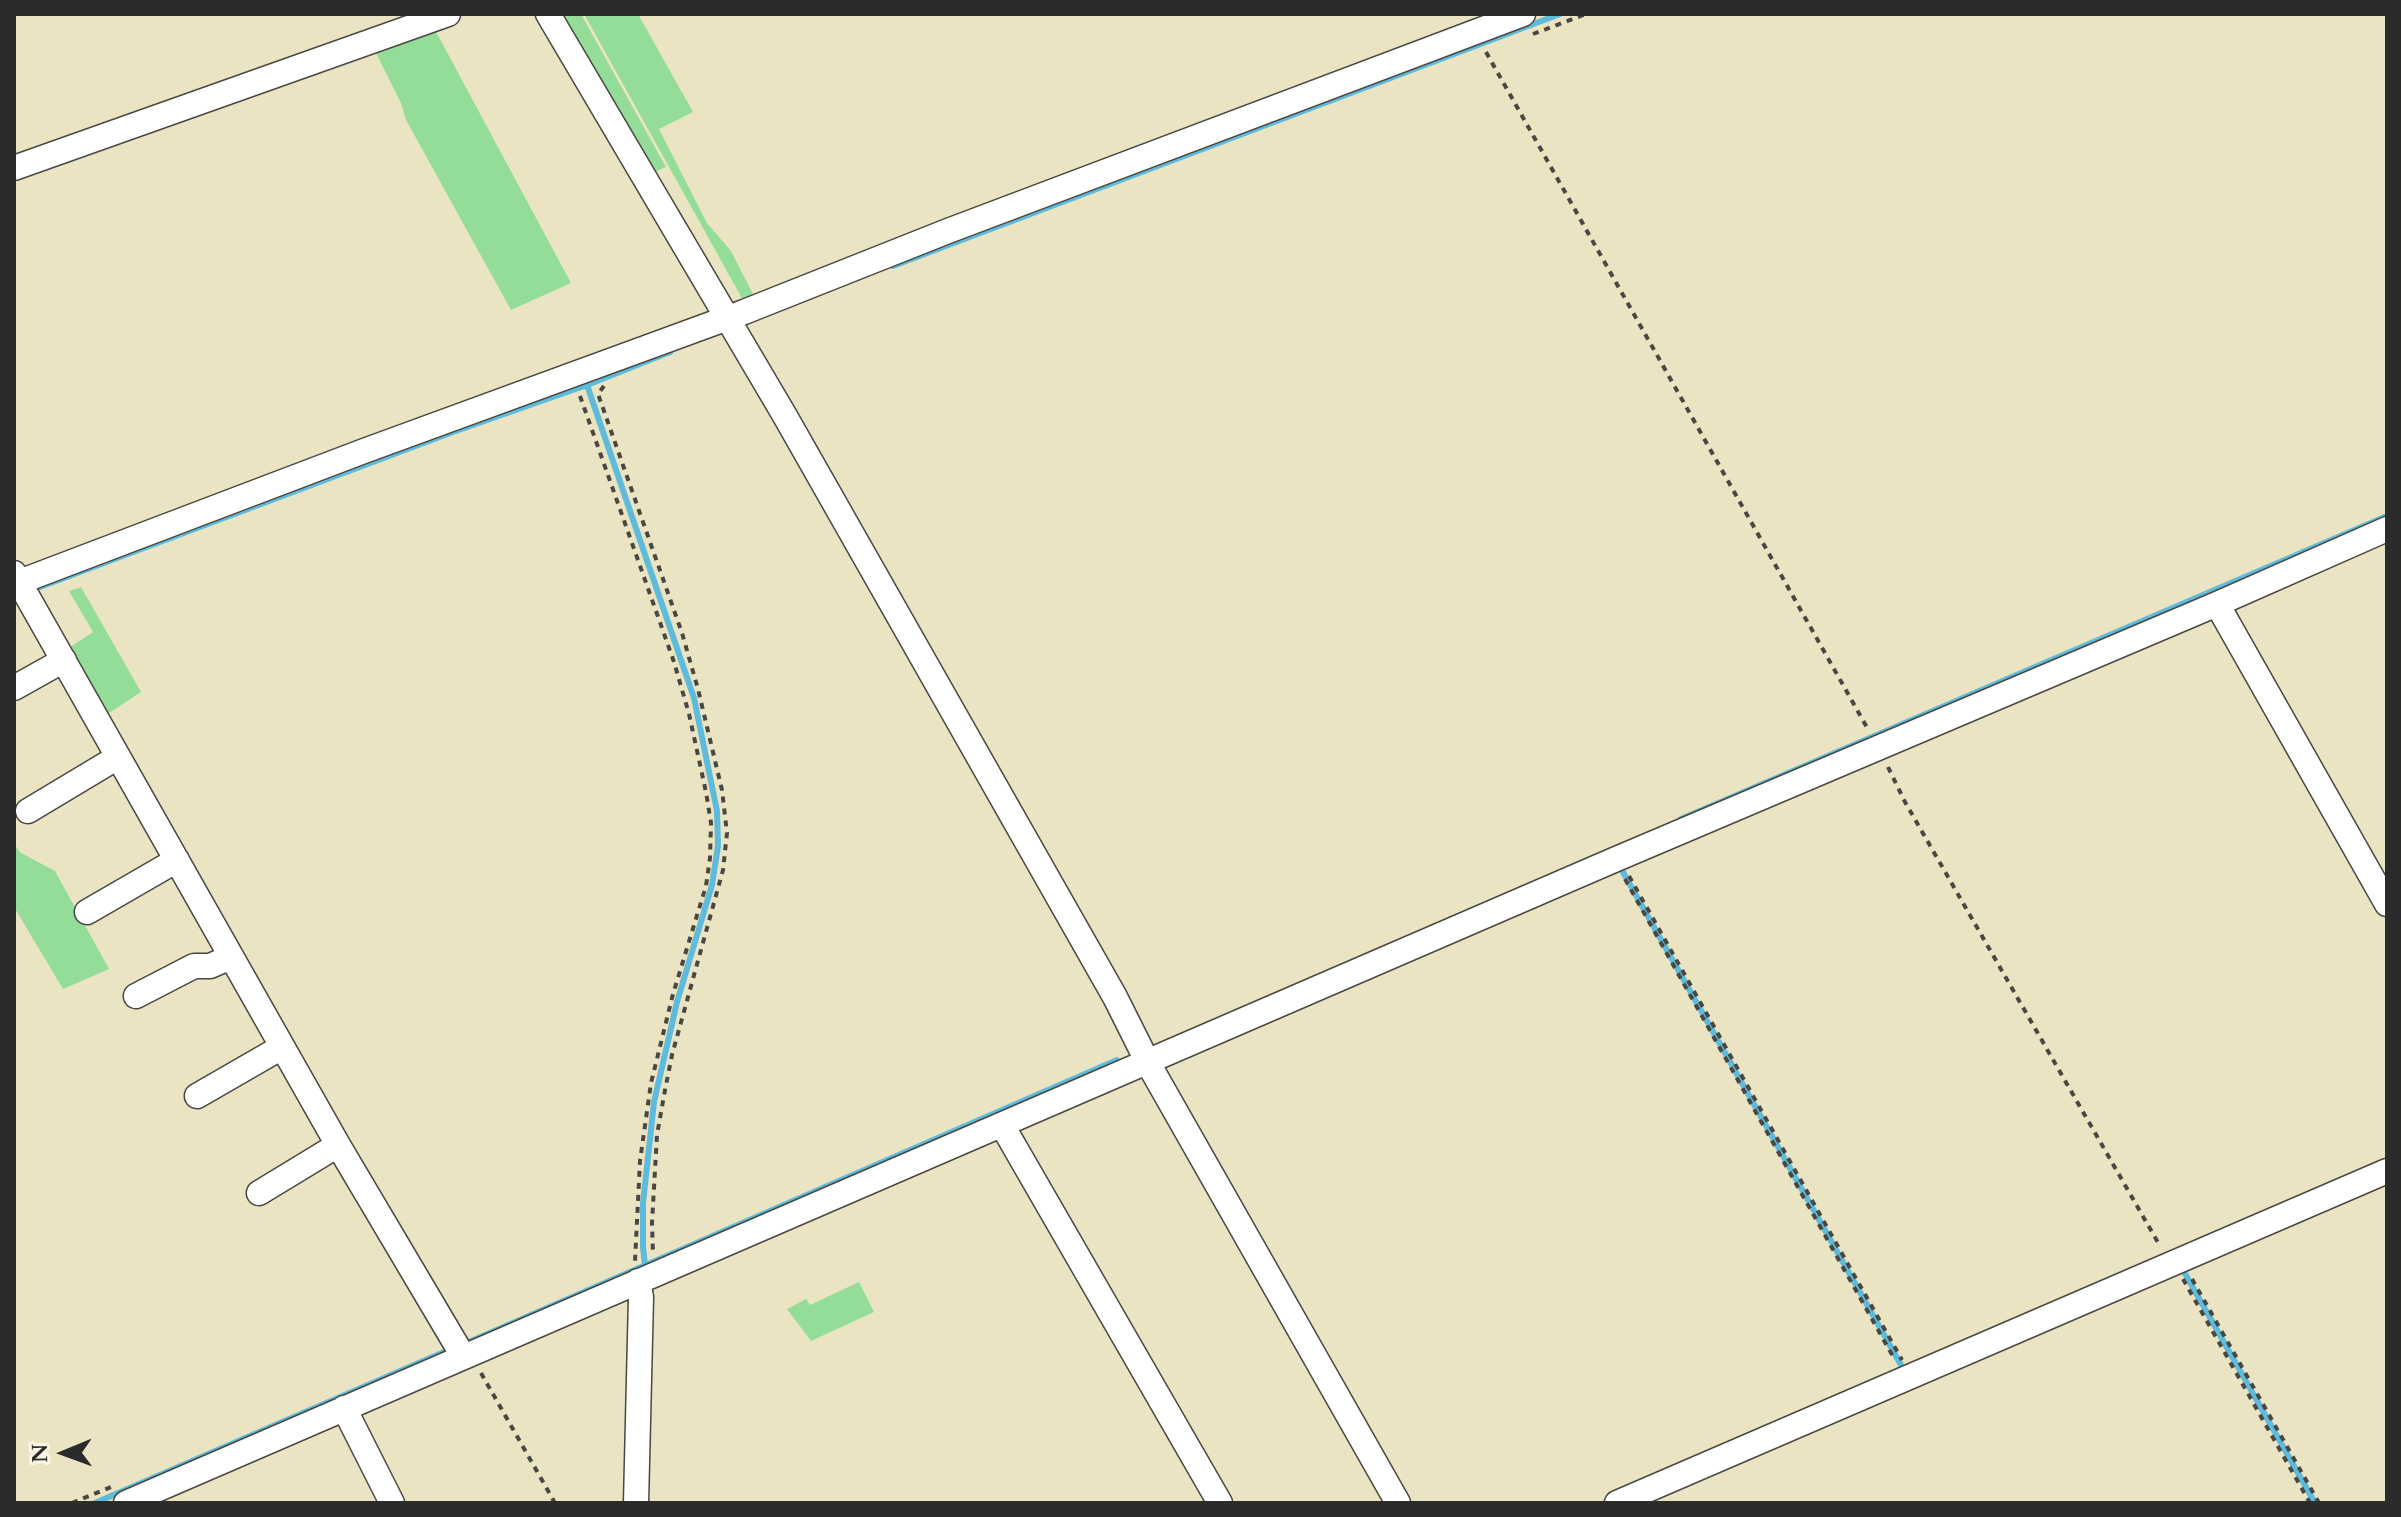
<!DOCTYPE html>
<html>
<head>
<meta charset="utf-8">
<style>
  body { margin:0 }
  #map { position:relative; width:2401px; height:1517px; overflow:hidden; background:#ebe4c3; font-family:Cardo,serif }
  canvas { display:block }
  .frame { position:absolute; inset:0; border:16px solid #2b2b2b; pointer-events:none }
  .north { position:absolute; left:24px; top:1413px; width:80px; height:80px; -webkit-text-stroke:6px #fcf5e5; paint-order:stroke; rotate:269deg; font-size:22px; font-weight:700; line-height:32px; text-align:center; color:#2b2b2b }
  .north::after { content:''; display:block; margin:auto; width:28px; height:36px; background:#2b2b2b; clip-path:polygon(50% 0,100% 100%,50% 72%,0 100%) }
</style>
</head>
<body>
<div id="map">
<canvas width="2401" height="1517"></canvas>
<div class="frame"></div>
<div class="north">N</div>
</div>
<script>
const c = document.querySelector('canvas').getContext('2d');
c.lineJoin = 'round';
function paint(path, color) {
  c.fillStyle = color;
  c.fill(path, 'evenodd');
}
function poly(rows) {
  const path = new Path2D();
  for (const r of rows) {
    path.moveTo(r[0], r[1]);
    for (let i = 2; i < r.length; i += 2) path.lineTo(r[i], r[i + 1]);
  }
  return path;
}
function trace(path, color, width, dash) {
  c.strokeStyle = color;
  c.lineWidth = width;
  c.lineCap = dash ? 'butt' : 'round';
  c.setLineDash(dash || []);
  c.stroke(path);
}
paint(poly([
  [557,14,581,14,666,167,651,174],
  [584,14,638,14,693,112,659,129,707,223,731,251,753,294,743,300],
  [434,28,571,283,511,310,406,120,401,103,373,47],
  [81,587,141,692,106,715,67,649,93,632,69,591],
  [14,844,21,853,55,871,109,969,63,989,14,907],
  [859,1282,874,1312,811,1341,787,1309,806,1299,810,1305]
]), '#94dd98');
trace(poly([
  [893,266,1560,14],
  [587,385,694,698,717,811,718,846,712,885,677,1002,654,1102,643,1203,643,1248,646,1272],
  [32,590,453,432,587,385,670,352],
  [1681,819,2387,516],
  [1619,865,1905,1372],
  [2183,1270,2315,1503],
  [462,1345,1117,1060],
  [95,1503,451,1349]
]), '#5ebbdc', 6);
const street = poly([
  [548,14,785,416,1115,997,1148,1063,1398,1503],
  [14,168,448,14],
  [14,573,338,1145,463,1356],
  [14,584,364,451,744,312,948,231,1523,14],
  [2217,604,2387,904],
  [14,688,64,660],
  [28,811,118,757],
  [87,912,177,860],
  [136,996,194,966,210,966,231,957],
  [197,1096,282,1047],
  [1002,1125,1220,1503],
  [259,1193,338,1145],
  [344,1408,392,1503],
  [126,1503,1614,860,2217,604,2387,529],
  [636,1503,641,1297,638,1281],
  [1617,1503,2387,1171]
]);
trace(street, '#484742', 27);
trace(poly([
  [1533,34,1586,14],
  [1486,52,1869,731],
  [604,386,598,394,682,633,698,689,722,790,727,833,723,870,672,1055,665,1090,657,1135,652,1223,653,1254],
  [580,396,674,662,689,714,706,792,711,823,710,858,706,886,673,994,651,1083,640,1161,635,1261],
  [1888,767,1905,802,2160,1246],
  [1629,876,1902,1360],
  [1625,879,1895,1360],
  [2183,1279,2310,1503],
  [2192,1279,2319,1503],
  [481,1373,555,1503],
  [72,1503,111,1487]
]), '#484742', 4, [6, 6]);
trace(street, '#fff', 24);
</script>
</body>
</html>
